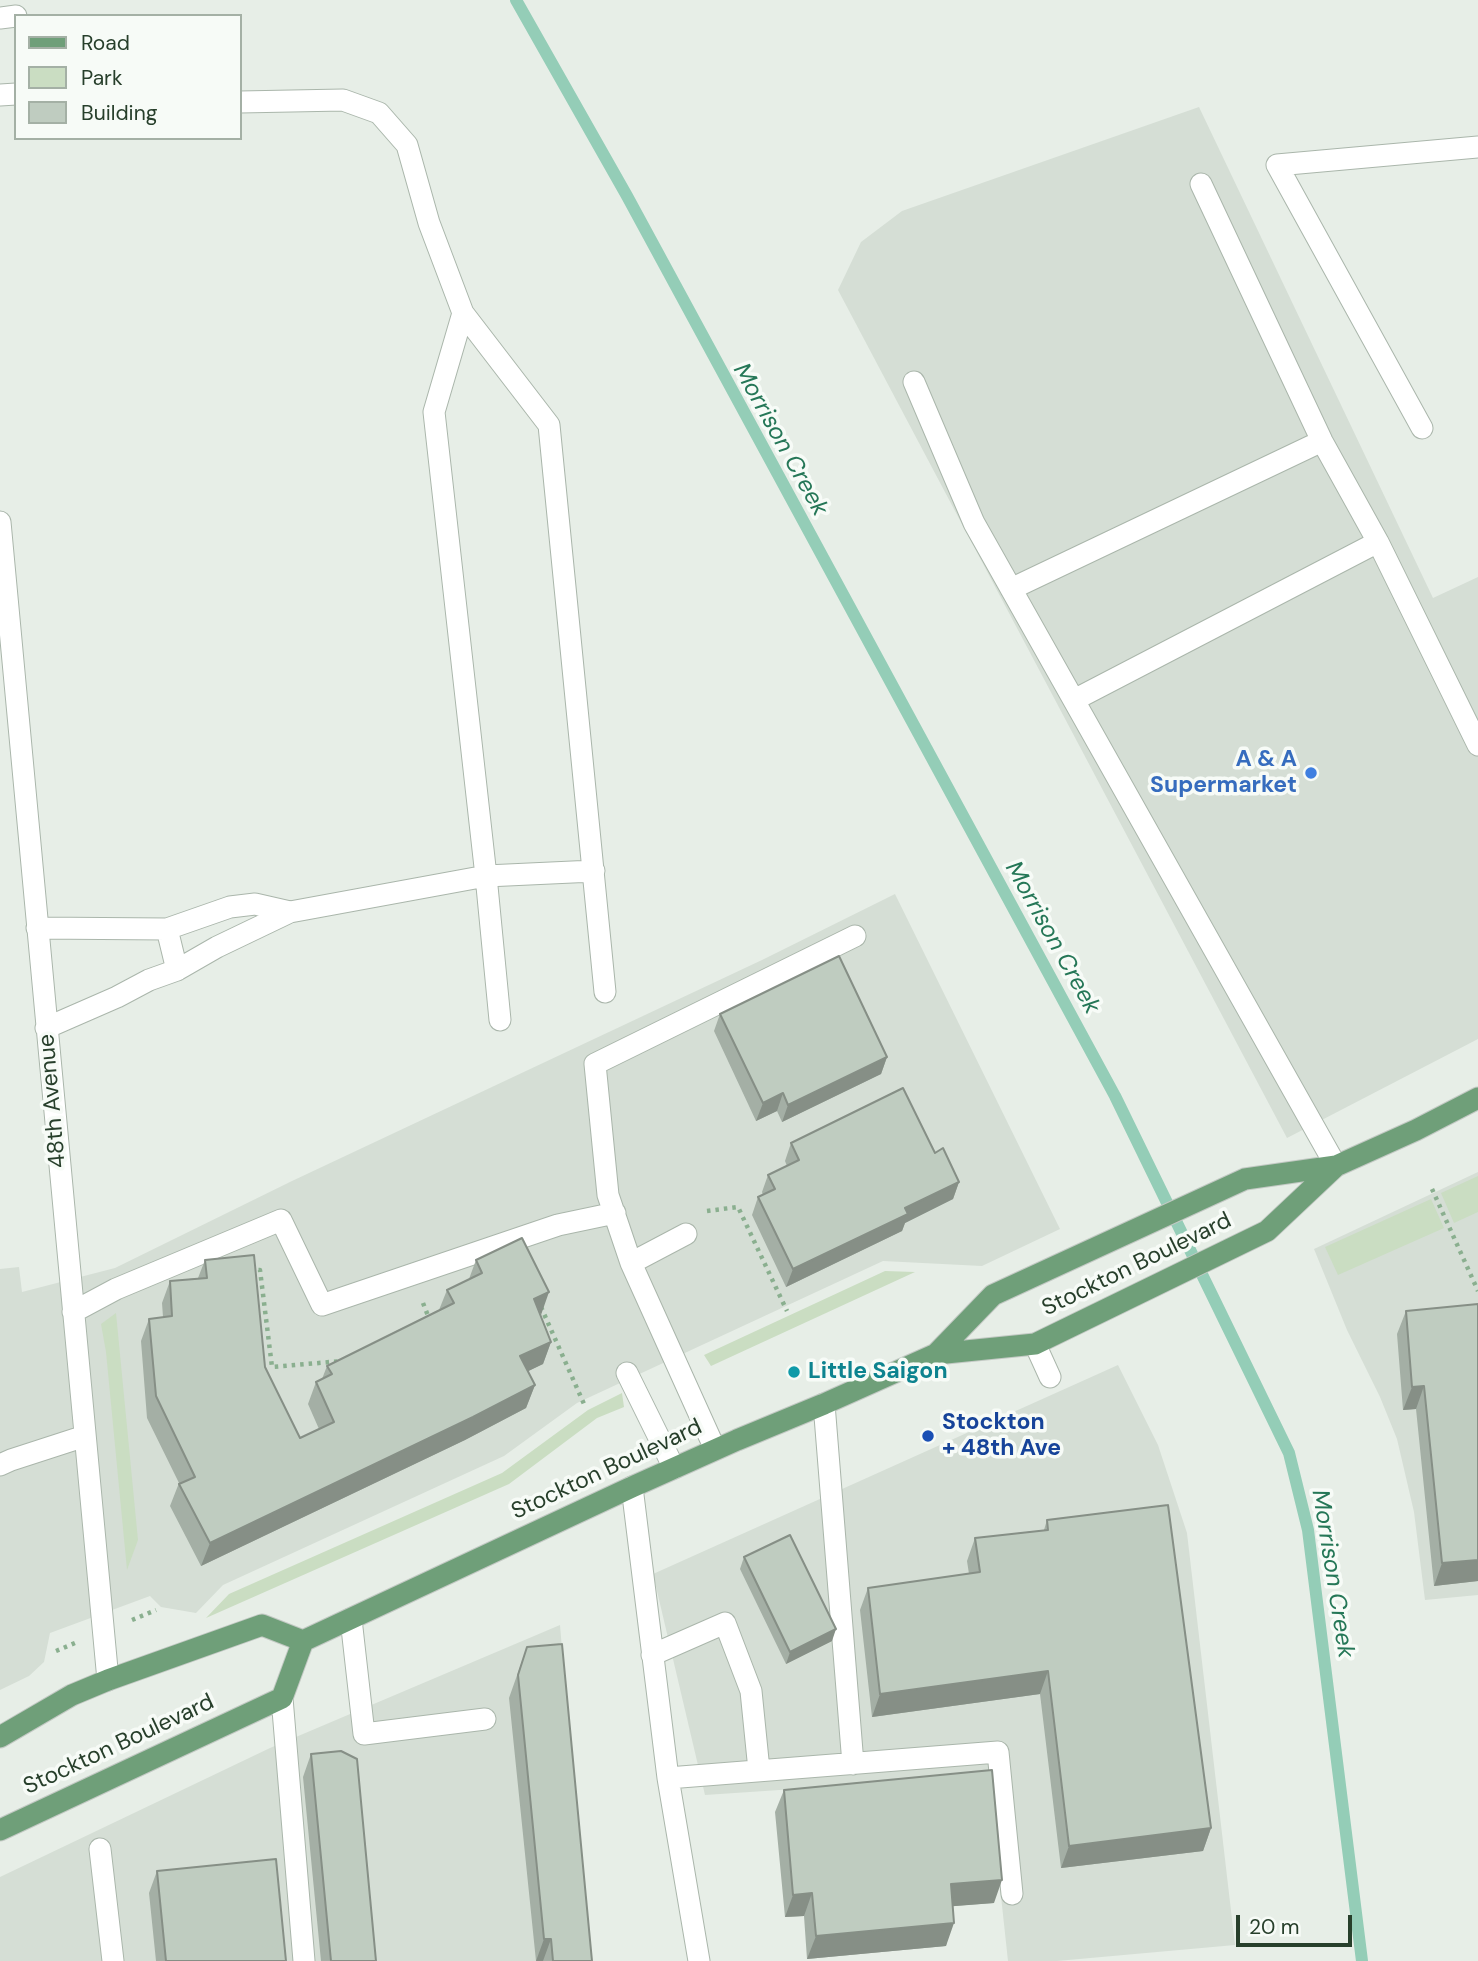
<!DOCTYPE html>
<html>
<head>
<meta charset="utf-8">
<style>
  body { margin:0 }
  #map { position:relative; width:1478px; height:1961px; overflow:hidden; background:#e7eee7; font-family:"DM Sans",sans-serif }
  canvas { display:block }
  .legend { position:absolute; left:14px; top:14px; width:228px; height:126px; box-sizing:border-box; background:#f7fbf7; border:2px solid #a4b0a5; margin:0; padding:9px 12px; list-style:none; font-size:21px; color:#273f2b }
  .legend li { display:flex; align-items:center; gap:14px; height:35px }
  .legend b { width:35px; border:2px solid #a4b0a5 }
  .scale { position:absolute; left:1236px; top:1915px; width:116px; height:32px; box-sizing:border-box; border:4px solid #273f2b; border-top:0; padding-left:9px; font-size:21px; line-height:24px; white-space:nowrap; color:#273f2b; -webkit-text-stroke:5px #f7fbf7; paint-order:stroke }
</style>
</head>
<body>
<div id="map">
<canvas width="1478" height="1961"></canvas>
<ul class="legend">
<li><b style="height:9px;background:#6f9f79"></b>Road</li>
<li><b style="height:19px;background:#caddc2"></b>Park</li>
<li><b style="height:19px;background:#bfccc0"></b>Building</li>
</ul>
<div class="scale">20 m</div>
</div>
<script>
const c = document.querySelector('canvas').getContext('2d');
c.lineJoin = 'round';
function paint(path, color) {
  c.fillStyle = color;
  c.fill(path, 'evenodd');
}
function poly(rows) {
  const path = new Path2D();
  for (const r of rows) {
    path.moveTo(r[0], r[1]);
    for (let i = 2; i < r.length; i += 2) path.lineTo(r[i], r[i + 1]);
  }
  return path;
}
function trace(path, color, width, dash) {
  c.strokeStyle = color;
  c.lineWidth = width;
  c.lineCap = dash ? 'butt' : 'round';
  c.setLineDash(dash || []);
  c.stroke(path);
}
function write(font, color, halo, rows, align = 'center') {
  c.font = font + ' "DM Sans",sans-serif';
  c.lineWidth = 7;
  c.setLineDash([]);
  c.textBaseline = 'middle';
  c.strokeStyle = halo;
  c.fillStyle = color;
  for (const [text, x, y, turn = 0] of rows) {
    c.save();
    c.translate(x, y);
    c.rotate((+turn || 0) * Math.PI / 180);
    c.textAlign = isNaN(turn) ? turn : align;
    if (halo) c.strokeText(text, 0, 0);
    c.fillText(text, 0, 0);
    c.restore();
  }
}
paint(poly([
  [1199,107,1433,598,1478,577,1478,1039,1287,1138,838,290,861,242,902,211],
  [895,894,1060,1229,982,1266,883,1261,577,1403,504,1456,223,1585,196,1613,161,1607,150,1596,50,1633,44,1662,29,1676,0,1690,0,1269,19,1267,22,1292,115,1268,292,1181,762,960],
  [1478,1172,1478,1595,1425,1600,1414,1512,1397,1439,1380,1397,1347,1330,1314,1249],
  [1118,1365,1158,1445,1187,1533,1235,1945,1057,1961,1008,1961,988,1776,705,1795,653,1574],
  [560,1625,588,1961,0,1961,0,1877,270,1748]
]), '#d5ded5');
paint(poly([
  [1478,1176,1478,1212,1454,1223,1441,1193],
  [1431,1199,1444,1228,1338,1275,1325,1247],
  [885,1271,915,1272,711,1366,704,1355],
  [116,1313,138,1540,127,1570,106,1352,101,1324],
  [622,1393,624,1407,597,1418,509,1484,206,1618,229,1594,502,1473,588,1410]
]), '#caddc2');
trace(poly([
  [516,0,627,196,1115,1096,1289,1453,1308,1530,1362,1961]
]), '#94cdb7', 12);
const minor = poly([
  [0,18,16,16],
  [0,95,16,94],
  [240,102,343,100,379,113,407,145,429,223,463,313,549,425,605,992],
  [1201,184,1322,441,1378,542,1478,745],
  [463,313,434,412,486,876,500,1020],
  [914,382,974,523,1336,1166],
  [1422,428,1277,165,1478,147],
  [0,522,108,1680],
  [1011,589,1322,441],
  [1074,700,1378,542],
  [37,928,167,929,230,907,255,904,290,912],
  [167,929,177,970],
  [46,1028,117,997,149,980,177,970,217,947,290,912,486,876,594,871],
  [631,1263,686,1234],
  [73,1312,116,1289,281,1220,322,1305,558,1225,615,1213],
  [1035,1344,1050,1377],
  [627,1373,674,1468],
  [824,1404,853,1764],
  [715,1449,631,1263,608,1195,595,1064,855,936],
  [0,1465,11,1460,85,1436],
  [632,1487,668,1778,699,1961],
  [351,1619,364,1734,485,1719],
  [652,1655,725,1623,751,1691,759,1770],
  [282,1698,304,1961],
  [668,1778,998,1752,1012,1894],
  [100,1849,113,1961]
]);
const major = poly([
  [936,1354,993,1295,1245,1179,1336,1166,1416,1130,1478,1098],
  [0,1737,72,1695,108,1680,262,1625,303,1641],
  [0,1830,282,1698,303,1641,632,1487,737,1440,824,1404,936,1354,1035,1344,1267,1231,1336,1166]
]);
trace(minor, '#aab6ab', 23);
trace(major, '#c3c9c4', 23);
trace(poly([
  [1432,1189,1478,1291],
  [707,1211,738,1207,787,1311],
  [250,1270,260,1270,272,1367,342,1361],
  [423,1303,430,1321],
  [541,1307,584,1404],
  [132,1620,156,1610],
  [56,1651,75,1643]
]), '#8aaf8f', 4.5, [3.5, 5]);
trace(minor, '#fff', 21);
trace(major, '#6f9f79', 21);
paint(poly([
  [720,1014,887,1057,881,1074,782,1122,777,1111,756,1121,714,1031],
  [791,1143,935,1153,959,1182,953,1199,905,1223,902,1231,786,1287,752,1215,758,1197,763,1195,762,1192,768,1175,787,1166,785,1161],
  [205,1260,265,1367,300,1438,319,1429,308,1404,316,1382,322,1379,327,1366,439,1310,447,1290,469,1279,476,1260,540,1315,551,1342,543,1364,528,1371,535,1385,526,1408,465,1440,201,1566,170,1506,179,1483,147,1418,141,1341,149,1319,163,1317,162,1303,170,1281,198,1278],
  [1406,1311,1478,1581,1434,1586,1416,1409,1403,1410,1397,1334],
  [1047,1520,1211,1828,1203,1851,1061,1868,1040,1694,872,1717,860,1610,868,1588,969,1574,967,1561,975,1538,1044,1530],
  [744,1557,832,1641,786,1664,740,1569],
  [527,1647,592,1961,536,1961,509,1698],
  [311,1754,376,1961,321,1961,303,1777],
  [784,1790,994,1903,953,1906,946,1946,807,1959,804,1916,785,1917,775,1812],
  [157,1871,286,1961,156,1961,149,1893]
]), '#a4afa5');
paint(poly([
  [887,1057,881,1074,782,1122,788,1105],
  [783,1093,777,1111,756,1121,763,1103],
  [959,1182,953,1199,905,1223,902,1231,786,1287,793,1269,905,1208],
  [549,1292,541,1315,534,1299],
  [551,1342,543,1364,512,1379,520,1356],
  [535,1385,526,1408,465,1440,201,1566,210,1543],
  [1424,1386,1416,1409,1403,1410,1412,1387],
  [1478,1560,1478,1581,1434,1586,1442,1563],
  [836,1629,832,1641,786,1664,790,1652],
  [1048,1671,1040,1694,872,1717,880,1694],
  [1211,1828,1203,1851,1061,1868,1069,1846],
  [1002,1880,994,1903,943,1907,951,1884],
  [812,1893,804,1916,785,1917,793,1895],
  [954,1923,946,1946,807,1959,816,1936],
  [544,1939,551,1939,543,1961,536,1961]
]), '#868f86');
const building = poly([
  [839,956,887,1057,788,1105,783,1093,763,1103,720,1014,839,956],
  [903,1088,935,1153,943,1148,959,1182,905,1208,908,1214,793,1269,758,1197,775,1189,768,1175,799,1160,791,1143,903,1088],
  [522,1238,549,1292,534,1299,551,1342,520,1356,535,1385,473,1417,210,1543,179,1484,195,1477,156,1396,149,1319,172,1316,170,1281,207,1278,205,1260,254,1255,265,1367,300,1438,334,1422,316,1382,332,1374,327,1366,454,1303,447,1290,482,1273,476,1260,522,1238],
  [1478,1304,1478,1560,1442,1563,1424,1386,1412,1387,1406,1311,1478,1304],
  [1168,1505,1211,1828,1069,1846,1048,1671,880,1694,868,1588,980,1572,975,1538,1048,1530,1047,1520,1168,1505],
  [790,1535,836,1629,790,1652,744,1557,790,1535],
  [562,1644,592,1961,553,1961,551,1939,544,1939,518,1675,527,1647,562,1644],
  [341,1751,357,1759,376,1961,331,1961,311,1754,341,1751],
  [992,1770,1002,1880,951,1884,954,1923,816,1936,812,1893,793,1895,784,1790,992,1770],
  [276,1859,286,1961,166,1961,157,1871,276,1859]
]);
paint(building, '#bfccc0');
trace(building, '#868f86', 2);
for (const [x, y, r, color] of [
  [1311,773,7,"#3f7fe0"],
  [794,1372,7,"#0f9aa8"],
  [928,1436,7,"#1a4fb4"]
]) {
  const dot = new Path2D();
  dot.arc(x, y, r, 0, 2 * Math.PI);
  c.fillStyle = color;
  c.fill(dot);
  trace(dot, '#f7fbf7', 2.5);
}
write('bold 23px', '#366cbe', '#f7fbf7', [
  ["A & A",1297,760],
  ["Supermarket",1297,786]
], 'right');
write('23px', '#273f2b', '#f7fbf7', [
  ["48th Avenue",53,1101,-95],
  ["Stockton Boulevard",1137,1265,-26],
  ["Stockton Boulevard",607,1470,-25],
  ["Stockton Boulevard",119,1745,-25]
]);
write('bold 23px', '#0d838f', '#f7fbf7', [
  ["Little Saigon",808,1372]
], 'left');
write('bold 23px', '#164399', '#f7fbf7', [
  ["Stockton",942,1423],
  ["+ 48th Ave",942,1449]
], 'left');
write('italic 24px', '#257757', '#f7fbf7', [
  ["Morrison Creek",780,440,61],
  ["Morrison Creek",1052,938,61],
  ["Morrison Creek",1332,1574,81]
]);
</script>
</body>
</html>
